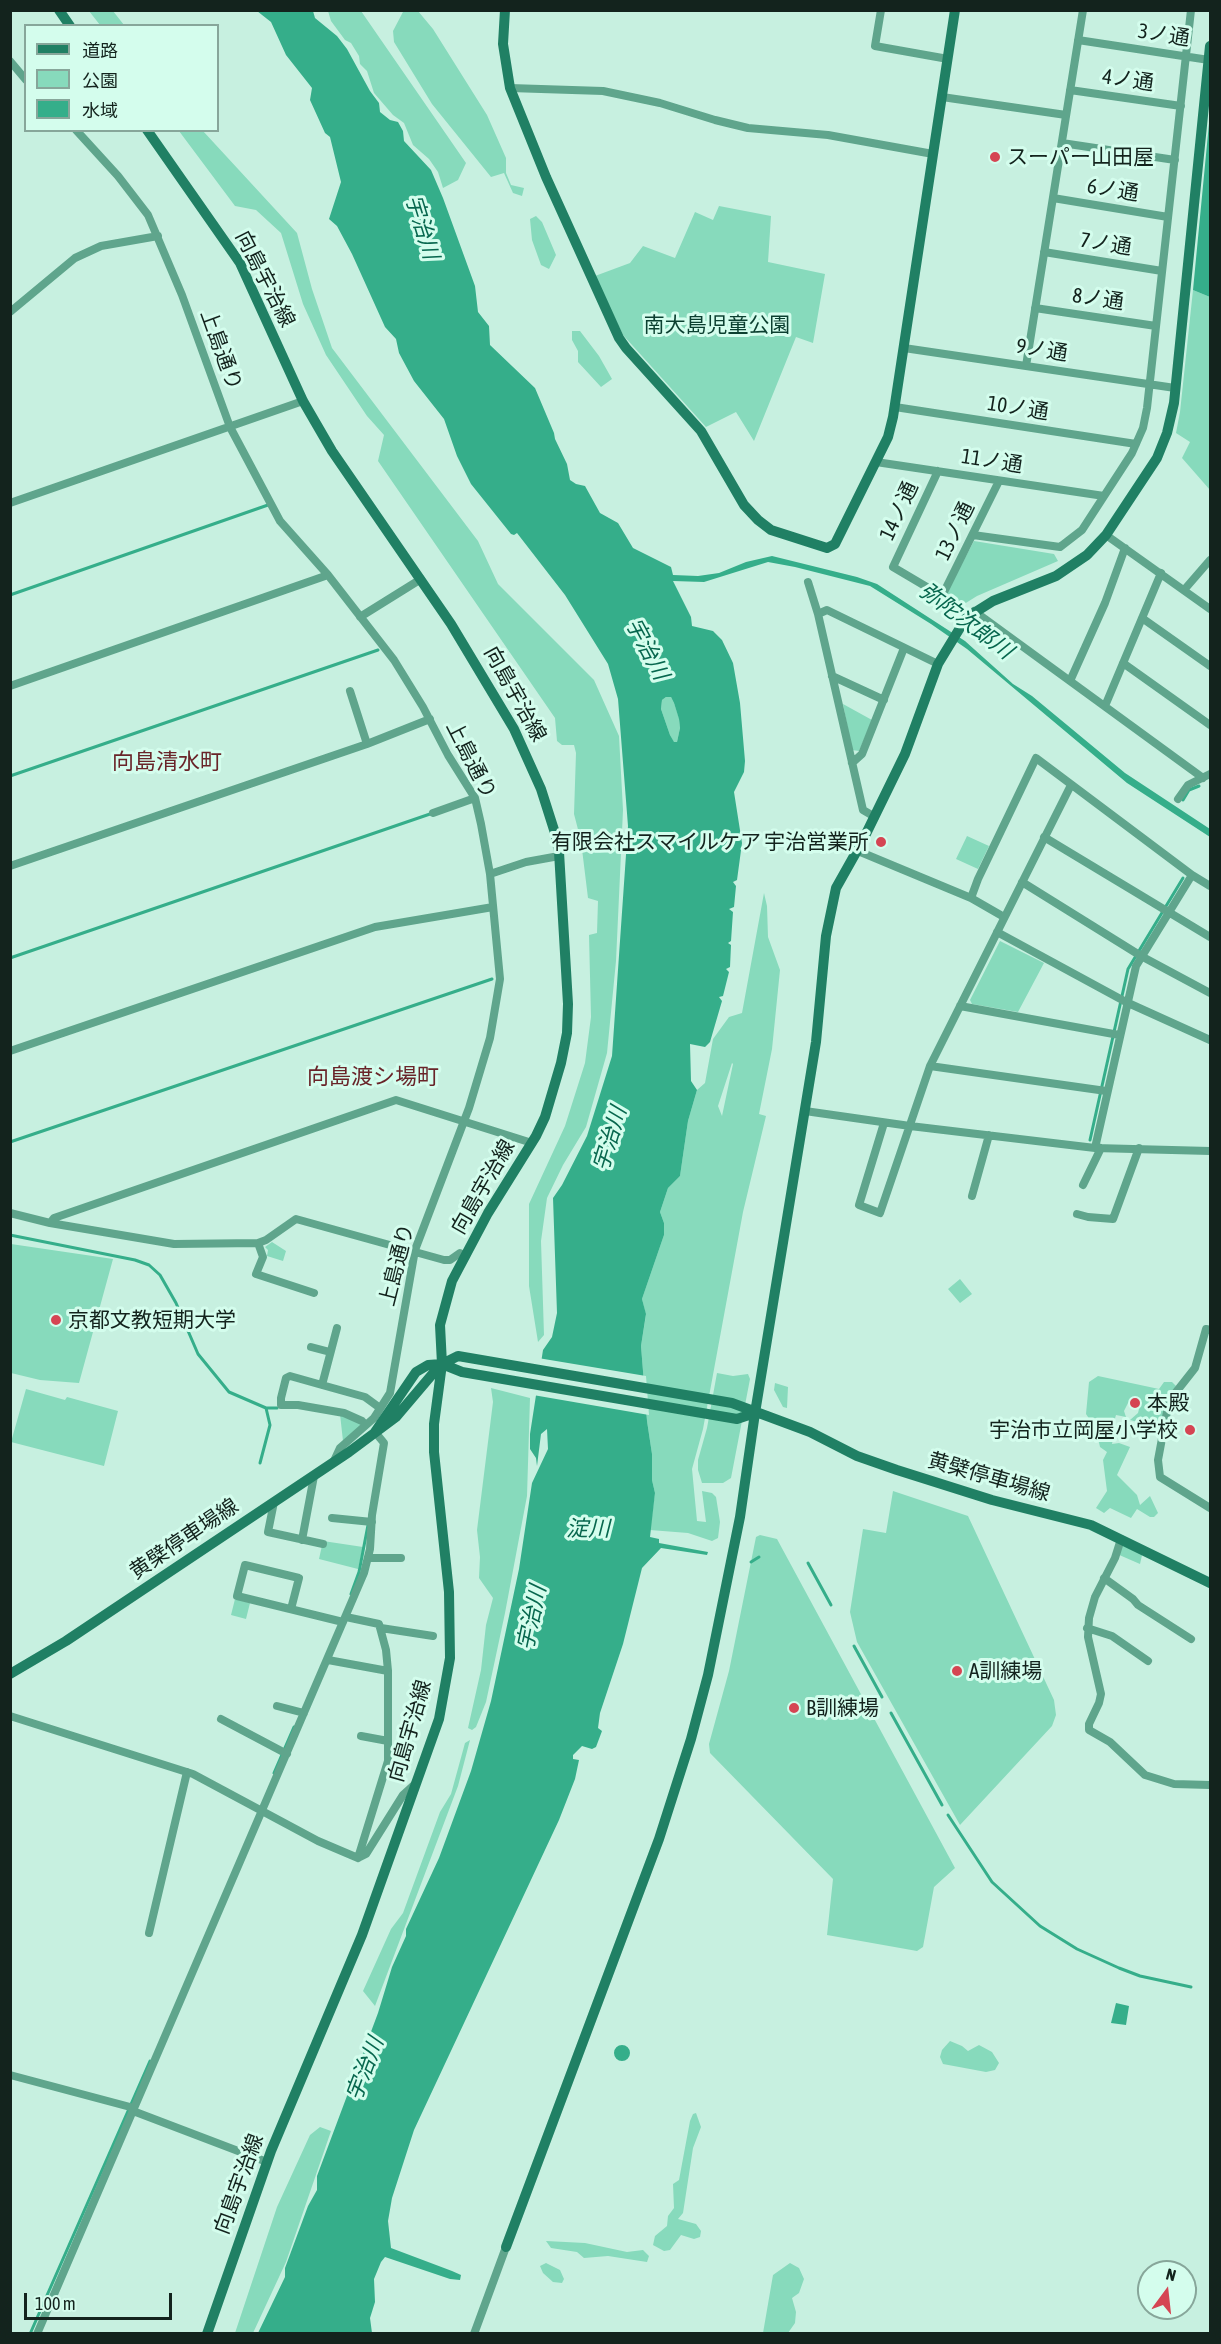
<!DOCTYPE html>
<html>
<head>
<meta charset="utf-8">
<style>
  body { margin:0 }
  #map { position:relative; width:1221px; height:2344px; overflow:hidden; background:#c7f0e0; font-family:"Asap Condensed","Noto Sans JP",sans-serif }
  canvas { display:block }
  .frame { position:absolute; inset:0; border:12px solid #13231d; pointer-events:none }
  .legend { position:absolute; left:24px; top:24px; width:195px; height:108px; box-sizing:border-box; background:#d4fded; border:2px solid #87a69a; margin:0; padding:8px 10px; list-style:none; font-size:18px; color:#13231d }
  .legend li { display:flex; align-items:center; gap:12px; height:30px }
  .legend b { width:30px; border:2px solid #87a69a }
  .north { position:absolute; left:1137px; top:2260px; width:60px; height:60px; box-sizing:border-box; background:#d4fded; border:2px solid #87a69a; border-radius:50%; rotate:15deg; font-size:16px; font-weight:700; line-height:24px; text-align:center; color:#13231d }
  .north::after { content:''; display:block; margin:auto; width:21px; height:27px; background:#d54553; clip-path:polygon(50% 0,100% 100%,50% 72%,0 100%) }
  .scale { position:absolute; left:24px; top:2293px; width:148px; height:27px; box-sizing:border-box; border:3px solid #13231d; border-top:0; padding-left:8px; font-size:18px; line-height:21px; white-space:nowrap; color:#13231d; -webkit-text-stroke:4px #d4fded; paint-order:stroke }
</style>
</head>
<body>
<div id="map">
<canvas width="1221" height="2344"></canvas>
<div class="frame"></div>
<ul class="legend">
<li><b style="height:8px;background:#208064"></b>道路</li>
<li><b style="height:16px;background:#87dabc"></b>公園</li>
<li><b style="height:16px;background:#35ae8a"></b>水域</li>
</ul>
<div class="north">N</div>
<div class="scale">100 m</div>
</div>
<script>
const c = document.querySelector('canvas').getContext('2d');
c.lineJoin = 'round';
function paint(path, color) {
  c.fillStyle = color;
  c.fill(path, 'evenodd');
}
function poly(rows) {
  const path = new Path2D();
  for (const r of rows) {
    if (r.length === 3) {
      path.moveTo(r[0] + r[2], r[1]);
      path.arc(r[0], r[1], r[2], 0, 2 * Math.PI);
      continue;
    }
    path.moveTo(r[0], r[1]);
    for (let i = 2; i < r.length; i += 2) path.lineTo(r[i], r[i + 1]);
  }
  return path;
}
function trace(path, color, width, dash) {
  c.strokeStyle = color;
  c.lineWidth = width;
  c.lineCap = dash ? 'butt' : 'round';
  c.setLineDash(dash || []);
  c.stroke(path);
}
function write(font, color, halo, rows, align = 'center') {
  c.font = font + ' "Asap Condensed","Noto Sans JP",sans-serif';
  c.lineWidth = 6;
  c.setLineDash([]);
  c.textBaseline = 'middle';
  c.strokeStyle = halo;
  c.fillStyle = color;
  for (const [text, x, y, turn = 0] of rows) {
    c.save();
    c.translate(x, y);
    c.rotate((+turn || 0) * Math.PI / 180);
    c.textAlign = isNaN(turn) ? turn : align;
    if (halo) c.strokeText(text, 0, 0);
    c.fillText(text, 0, 0);
    c.restore();
  }
}
paint(poly([
  [404,10,418,11,433,29,487,115,506,158,506,173,511,185,524,188,522,196,513,193,504,173,491,177,432,104,394,42,393,31],
  [89,11,113,11,124,25,100,25],
  [328,11,361,11,466,163,458,180,443,188,438,172,429,159,413,145,404,123,393,115,374,93,367,71,360,64,359,56,351,43,345,40,331,21],
  [179,131,203,131,297,233,312,289,332,348,478,541,498,584,594,680,619,736,623,810,616,961,607,1053,586,1127,563,1165,547,1198,541,1241,544,1335,538,1342,529,1286,529,1204,565,1126,585,1063,591,1017,589,935,597,933,598,901,588,898,581,841,574,814,576,753,574,745,562,745,557,741,555,718,378,461,384,435,367,416,326,355,303,304,281,233,256,210,235,206],
  [719,206,771,216,768,262,825,274,813,343,796,337,754,441,736,412,706,427,623,335,595,276,630,263,643,246,675,258,695,212,713,220],
  [536,216,542,222,556,255,549,269,541,265,532,240,530,219],
  [1193,290,1210,297,1210,490,1182,458,1190,442,1176,433,1180,412],
  [572,331,580,331,599,356,612,379,601,387,578,362,578,351,572,340],
  [974,541,1054,554,1058,561,977,596,961,606,944,597],
  [666,697,671,697,674,703,679,718,680,728,677,742,674,743,670,735,661,709,662,700],
  [843,704,872,720,859,751,852,750],
  [967,836,989,846,978,869,956,859],
  [764,893,767,906,768,937,780,970,772,1049,759,1114,766,1116,743,1212,703,1429,692,1469,697,1521,706,1522,702,1491,712,1493,716,1497,720,1522,718,1538,712,1541,688,1533,650,1530,655,1493,652,1480,652,1454,647,1421,641,1346,646,1315,642,1299,664,1235,664,1223,660,1212,668,1188,680,1176,688,1121,697,1090,705,1083,713,1039,729,1017,742,1013],
  [732,1063,733,1064,722,1116,718,1106],
  [1000,941,1044,963,1018,1012,972,1004,970,1000],
  [272,1242,286,1251,283,1261,267,1256,268,1250,265,1247],
  [11,1244,113,1259,79,1383,40,1380,11,1373],
  [960,1279,972,1294,960,1303,948,1289],
  [717,1373,733,1376,748,1374,750,1379,731,1478,723,1483,702,1483,698,1470,698,1460,707,1428],
  [1098,1376,1159,1389,1164,1382,1172,1382,1176,1386,1166,1402,1160,1428,1130,1420,1138,1413,1140,1405,1128,1403,1124,1411,1126,1417,1116,1415,1112,1429,1114,1434,1112,1444,1119,1443,1130,1447,1117,1475,1137,1495,1140,1505,1150,1496,1158,1513,1154,1517,1150,1517,1137,1509,1131,1518,1110,1508,1104,1513,1096,1508,1107,1491,1103,1460,1107,1452,1100,1447,1096,1429,1086,1414,1089,1382],
  [775,1383,788,1387,787,1408,783,1407,774,1390],
  [491,1388,530,1398,527,1496,505,1613,486,1702,476,1727,472,1730,468,1728,481,1670,486,1625,493,1598,479,1578,480,1557,477,1530,493,1402],
  [26,1389,65,1400,67,1397,118,1411,104,1466,11,1442],
  [340,1414,363,1425,343,1441],
  [893,1491,968,1516,1054,1700,1056,1715,1052,1726,960,1825,857,1642,850,1612,863,1529,886,1533],
  [760,1535,777,1539,955,1868,934,1887,923,1947,917,1951,827,1935,833,1879,710,1753,709,1744,729,1671,756,1537],
  [1122,1540,1143,1551,1140,1564,1117,1554],
  [323,1541,363,1547,358,1569,319,1559],
  [235,1599,250,1603,246,1619,231,1615],
  [470,1740,458,1786,375,2006,363,1991,391,1929,403,1913,440,1812,451,1794,465,1743],
  [950,2041,962,2046,968,2051,979,2045,992,2052,999,2063,995,2070,986,2072,943,2064,940,2057,942,2050],
  [696,2113,701,2127,693,2148,683,2213,678,2219,696,2224,701,2231,700,2237,694,2239,681,2235,670,2250,664,2251,653,2245,655,2236,667,2226,668,2216,674,2208,673,2184,679,2180,690,2121,693,2114],
  [320,2127,331,2131,286,2262,253,2333,235,2333,277,2207,310,2135],
  [546,2241,585,2243,627,2252,643,2250,649,2256,647,2262,608,2256,584,2258,577,2252,551,2248],
  [546,2263,560,2270,564,2279,562,2283,553,2282,543,2273,540,2266],
  [790,2263,799,2268,804,2279,799,2293,792,2298,796,2312,795,2323,788,2333,763,2333,773,2275]
]), '#87dabc');
paint(poly([
  [257,11,313,11,315,18,337,36,347,49,370,91,379,103,380,112,390,120,398,122,403,131,404,141,431,170,443,198,475,286,478,312,489,326,490,345,535,388,554,433,555,439,567,464,570,480,576,484,585,486,600,513,618,523,633,548,671,567,673,575,698,576,719,573,746,562,772,556,857,577,877,584,965,641,1013,684,1032,696,1125,773,1210,829,1210,837,1127,783,967,649,931,624,870,586,795,567,768,562,704,582,673,581,691,617,692,626,713,631,722,640,733,663,740,703,745,761,744,772,734,792,742,843,737,880,733,882,736,886,734,907,729,909,733,912,731,941,728,943,731,945,730,967,726,969,729,972,723,996,719,997,722,1001,710,1042,705,1047,690,1044,691,1081,697,1090,688,1121,680,1176,668,1188,660,1212,664,1223,664,1235,642,1299,646,1314,641,1346,647,1421,652,1454,652,1480,655,1493,650,1537,659,1539,659,1543,708,1552,707,1555,661,1548,642,1568,623,1644,600,1713,598,1728,602,1731,596,1747,592,1749,582,1746,573,1755,573,1759,579,1760,575,1779,559,1820,414,2130,392,2198,388,2221,391,2248,452,2271,461,2275,460,2280,450,2279,385,2257,381,2262,374,2279,375,2302,370,2318,372,2333,258,2333,285,2277,285,2268,308,2206,317,2190,317,2176,378,2013,392,1967,406,1936,406,1929,439,1858,471,1771,491,1701,519,1569,532,1483,548,1449,547,1429,541,1434,537,1466,536,1458,530,1449,530,1434,543,1350,552,1337,557,1313,553,1198,562,1185,587,1136,612,1056,628,826,618,699,608,664,565,595,517,533,514,535,511,534,471,484,457,456,444,419,414,381,399,353,396,339,385,327,352,254,337,226,329,219,341,182,330,137,325,133,310,100,312,88,286,55,271,22],
  [666,697,671,697,674,703,679,719,680,728,677,742,674,742,670,735,661,709,662,700],
  [1210,113,1210,297,1193,290],
  [1116,2003,1129,2006,1126,2025,1111,2023],
  [622,2053,8]
]), '#35ae8a');
paint(poly([
  [538,1358,646,1376,649,1415,533,1395]
]), '#c7f0e0');
trace(poly([
  [10,595,268,505],
  [10,776,378,650],
  [1183,800,1189,790,1199,786],
  [10,958,430,814],
  [1090,1140,1128,969,1183,878],
  [10,1142,492,979],
  [10,1235,135,1260,149,1265,160,1275,176,1303,198,1354,229,1392,266,1408,270,1425,260,1463],
  [266,1408,277,1408],
  [751,1562,759,1557],
  [808,1563,831,1605],
  [351,1594,359,1572,368,1525],
  [854,1646,882,1697],
  [891,1713,942,1805],
  [274,1773,294,1727],
  [948,1815,992,1882,1040,1926,1077,1949,1119,1968,1140,1976,1191,1987],
  [30,2334,150,2061]
]), '#35ae8a', 3);
trace(poly([
  [881,10,875,46,948,59],
  [1078,40,1209,60],
  [10,61,26,80],
  [510,88,603,91,660,103,715,120,748,128,828,135,933,154],
  [1070,90,1181,106],
  [942,97,1066,115],
  [76,130,118,176,148,215,182,295,230,427,280,521,328,575,394,660,423,707,448,755,475,798,481,824,490,874,500,979,490,1038,469,1108,415,1250,390,1393,374,1418,340,1448,334,1461],
  [1062,143,1175,160],
  [1053,198,1168,217],
  [1044,252,1162,271],
  [1035,308,1156,326],
  [10,312,75,258,101,246,158,236],
  [904,348,1175,388],
  [1026,366,1083,10],
  [895,407,1136,444],
  [876,462,1104,496],
  [938,471,893,567,942,596,999,481],
  [10,503,303,401],
  [973,535,1060,547,1082,530,1132,453,1143,428,1147,408,1191,10],
  [1106,535,1210,609],
  [808,582,818,614],
  [1184,590,1210,560],
  [974,611,1203,778],
  [360,617,421,579],
  [1142,618,1210,666],
  [1123,663,1210,725],
  [832,676,884,700],
  [1070,681,1105,603,1125,548],
  [10,686,328,575],
  [350,691,367,744],
  [1105,706,1161,573],
  [852,763,862,754,904,648],
  [1178,799,1188,785,1210,774],
  [433,813,475,798],
  [875,817,863,810,818,614,827,610,938,664],
  [1044,837,1210,937],
  [858,851,971,898,1004,917],
  [10,866,367,744,430,719],
  [490,874,526,862,559,856],
  [1022,882,1141,956,1210,993],
  [971,898,978,879,1036,758,1192,875,1210,886],
  [997,932,1126,1002,1210,1040],
  [960,1006,1119,1035],
  [10,1051,375,927,493,907],
  [930,1066,1106,1091],
  [805,1111,910,1126,1095,1148,1210,1151],
  [884,1123,859,1205,880,1213,930,1066,1071,785],
  [1095,1148,1136,966,1192,875],
  [1083,1185,1101,1148],
  [972,1196,989,1135],
  [10,1213,50,1223,174,1244,258,1243,266,1240,296,1219,444,1260,450,1260,460,1253,466,1256],
  [1077,1214,1088,1217,1113,1219,1139,1148],
  [50,1223,54,1218,396,1100,532,1143],
  [258,1243,263,1257,256,1274,314,1293],
  [337,1328,322,1385,365,1397,380,1408],
  [1210,1330,1206,1329,1195,1368,1169,1401,1158,1460,1160,1477,1210,1508],
  [311,1347,330,1352],
  [322,1385,290,1376,286,1378,281,1398,281,1405,298,1405,344,1413,362,1421,366,1425],
  [274,1502,268,1532,323,1544],
  [332,1518,372,1522],
  [1121,1539,1115,1558,1095,1597,1089,1618,1088,1637,1101,1694,1099,1703,1089,1724,1089,1730,1110,1742,1145,1775,1174,1784,1210,1785],
  [302,1540,314,1476],
  [368,1558,401,1558],
  [1104,1578,1133,1599,1138,1605,1191,1639],
  [291,1609,299,1578,245,1565,237,1596,343,1622],
  [381,1628,433,1636],
  [1087,1628,1112,1636,1148,1661],
  [328,1660,388,1671],
  [277,1706,304,1713],
  [10,1716,193,1774,318,1841,358,1858,388,1761,388,1671,386,1650,379,1624,346,1617],
  [221,1719,287,1754],
  [361,1736,388,1741],
  [358,1858,366,1854,403,1795,414,1785],
  [149,1933,187,1772],
  [10,2075,134,2108],
  [133,2111,267,2162],
  [37,2334,364,1573,370,1549,372,1515,384,1443,375,1432],
  [474,2334,506,2247]
]), '#5fa58c', 8);
trace(poly([
  [59,10,70,26],
  [505,10,503,44,510,88,546,177,619,338,626,348,701,431,744,505,758,520,771,530,827,548,835,544,888,437,893,417,955,10],
  [147,130,240,263,303,401,332,451,451,624,514,729,541,789,555,833,559,852,568,1004,567,1033,561,1063,545,1117,536,1136,488,1213,452,1281,440,1325,442,1364,434,1424,434,1452,449,1592,450,1658,439,1719,362,1935,271,2151,207,2334],
  [442,1364,462,1372,737,1419,755,1413],
  [375,1432,416,1372,428,1365,442,1364,458,1356,732,1403,810,1432,857,1456,897,1470,992,1500,1091,1525,1210,1583],
  [10,1674,66,1641,349,1452,396,1417,441,1364],
  [506,2247,659,1839,691,1739,708,1675,740,1517,755,1413,816,1042,826,936,836,888,863,840,905,754,938,664,966,618,993,601,1056,576,1087,555,1106,535,1157,458,1167,433,1174,403,1210,46]
]), '#208064', 10);
for (const [x, y, r, color] of [
  [995,157,6,"#d54553"],
  [881,842,6,"#d54553"],
  [56,1320,6,"#d54553"],
  [1135,1403,6,"#d54553"],
  [1190,1430,6,"#d54553"],
  [957,1671,6,"#d54553"],
  [794,1708,6,"#d54553"]
]) {
  const dot = new Path2D();
  dot.arc(x, y, r, 0, 2 * Math.PI);
  c.fillStyle = color;
  c.fill(dot);
  trace(dot, '#d4fded', 2);
}
write('21px', '#13231d', '#d4fded', [
  ["3ノ通",1164,35,9],
  ["4ノ通",1128,80,8],
  ["6ノ通",1113,190,9],
  ["7ノ通",1106,244,9],
  ["向島宇治線",265,279,63],
  ["8ノ通",1098,299,8],
  ["上島通り",221,350,70],
  ["9ノ通",1042,350,9],
  ["10ノ通",1018,408,9],
  ["11ノ通",992,461,9],
  ["14ノ通",899,511,-65],
  ["13ノ通",955,531,-64],
  ["向島宇治線",515,694,61],
  ["上島通り",471,760,63],
  ["向島宇治線",483,1187,-60],
  ["上島通り",397,1265,-76],
  ["黄檗停車場線",989,1477,16],
  ["黄檗停車場線",184,1539,-34],
  ["向島宇治線",410,1731,-74],
  ["向島宇治線",239,2184,-70]
]);
write('21px', '#13231d', '#d4fded', [
  ["スーパー山田屋",1007,157],
  ["有限会社スマイルケア 宇治営業所",869,842,"right"],
  ["京都文教短期大学",68,1320],
  ["本殿",1147,1403],
  ["宇治市立岡屋小学校",1178,1430,"right"],
  ["A訓練場",969,1671],
  ["B訓練場",806,1708]
], 'left');
write('21px', '#0b3f30', '#d4fded', [
  ["南大島児童公園",717,325]
]);
write('italic 22px', '#07674e', '#d4fded', [
  ["宇治川",422,227,73],
  ["弥陀次郎川",966,621,37],
  ["宇治川",647,649,62],
  ["宇治川",610,1139,-73],
  ["淀川",588,1529],
  ["宇治川",532,1618,-78],
  ["宇治川",365,2069,-69]
]);
write('22px', '#692429', '#d4fded', [
  ["向島清水町",167,762],
  ["向島渡シ場町",373,1077]
]);
</script>
</body>
</html>
